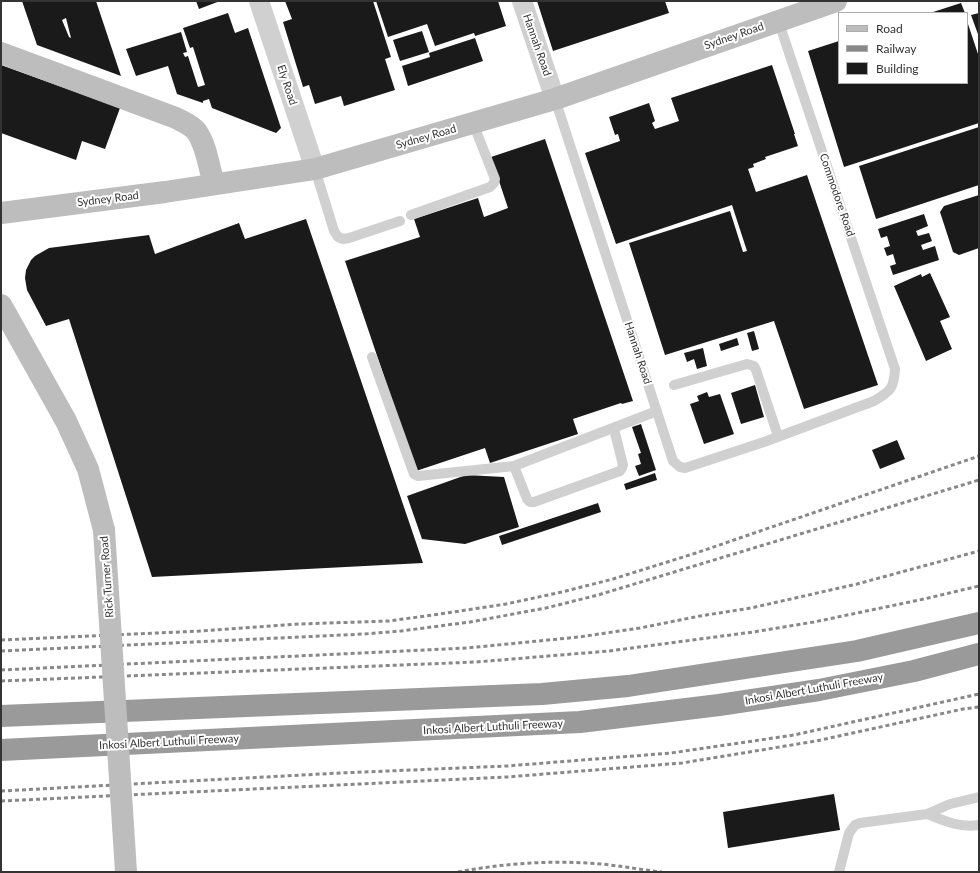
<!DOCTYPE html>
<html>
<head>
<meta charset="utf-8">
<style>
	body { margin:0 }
	#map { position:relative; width:980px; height:873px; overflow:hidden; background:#fff; font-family:Lato,sans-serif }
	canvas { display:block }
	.frame { position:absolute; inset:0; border:2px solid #333; pointer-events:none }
	.legend { position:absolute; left:838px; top:12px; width:130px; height:72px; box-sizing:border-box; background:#fff; border:1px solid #adadad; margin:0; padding:5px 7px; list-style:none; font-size:12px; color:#333 }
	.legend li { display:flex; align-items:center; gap:8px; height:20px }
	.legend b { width:20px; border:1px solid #adadad }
</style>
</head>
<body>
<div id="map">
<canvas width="980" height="873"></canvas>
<div class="frame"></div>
<ul class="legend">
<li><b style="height:5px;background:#bdbdbd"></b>Road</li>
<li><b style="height:5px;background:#888"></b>Railway</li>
<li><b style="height:11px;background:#1a1a1a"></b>Building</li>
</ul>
</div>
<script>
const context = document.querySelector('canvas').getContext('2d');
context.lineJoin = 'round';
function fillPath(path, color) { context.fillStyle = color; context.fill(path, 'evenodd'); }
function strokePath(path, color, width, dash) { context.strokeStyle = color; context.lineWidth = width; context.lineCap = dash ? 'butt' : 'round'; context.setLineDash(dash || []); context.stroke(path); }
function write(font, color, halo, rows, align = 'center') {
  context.font = font + ' Lato,sans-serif'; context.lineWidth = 4; context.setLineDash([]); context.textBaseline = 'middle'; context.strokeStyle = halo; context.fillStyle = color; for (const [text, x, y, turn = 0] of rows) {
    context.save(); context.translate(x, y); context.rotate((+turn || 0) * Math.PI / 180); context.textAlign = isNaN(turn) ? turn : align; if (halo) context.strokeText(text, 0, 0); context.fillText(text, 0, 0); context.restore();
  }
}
const building = new Path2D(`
	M22,1H96L121,76L37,45ZM66,18L71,38L69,37L62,20Z
	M196,1H220L199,9Z
	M285,1H373L391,57L385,59L395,90L344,106L341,96L315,104L309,85L303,87L283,22L292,19Z
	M376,1H498L506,26L475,36L474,33L435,46L427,24L388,37Z
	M537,1H665L669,13L553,51Z
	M961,3L965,13H930Z
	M228,13L235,33L248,28L281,128L276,133L212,108L209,99L203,101V103L177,94L168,66L136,76L126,49L181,32L187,52L183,53L185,57L188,56L198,87L205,85L193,47L190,48L183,28Z
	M979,13V37L971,15Z
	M967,21L979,57V123L844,167L808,51L839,41V83H967Z
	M422,31L429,52L400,61L393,40Z
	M475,38L483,61L408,86L402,66L430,57L429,53Z
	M1,65L120,108L105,149L82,141L76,160L1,133Z
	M772,65L795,134H794L798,146L765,157L766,159L753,164L754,167L748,169L756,192L807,175L878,385L804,409L774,321L665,355L629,243L730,211L743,252L747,251L732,205L616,244L585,153L620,141L618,134L615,135L609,117L649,103L655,121L652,123L655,129L679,121L671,98Z
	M979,127V185L876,219L859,166Z
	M545,139L633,401L622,404L621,403L573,419L578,434L490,463L485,448L416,471L345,261L420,237L414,219L478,198L484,217L508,208L491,157Z
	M979,195V248L959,255L953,252L940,212L944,206Z
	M924,214L928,226L916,231L918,236L929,233L932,241L921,245L923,250L935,246L939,260L893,275L890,266L896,264L893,254L887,256L884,248L890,246L887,236L881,238L878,229Z
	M306,219L423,563L152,577L69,319L46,326L27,290L25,278L26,270L31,260L35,256L49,248L149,235L155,254L239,223L245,239Z
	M930,273L950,317L940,321L952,349L926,361L894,286L921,274L922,277Z
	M754,331L759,349L752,351L747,333Z
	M737,338L739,345L721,351L719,344Z
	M703,348L707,366L697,369L694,359L687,362L684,353Z
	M755,385L764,417L741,424L731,393Z
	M707,392L709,397L720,394L734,434L704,444L690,404L699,401L697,396Z
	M641,424L656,470L639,476L635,466L641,464L638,454L641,453L632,427Z
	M897,440L905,459L880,469L872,450Z
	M655,473L657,480L626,490L624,484Z
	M466,475L504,477L519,527L465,544L422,539L407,496Z
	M598,503L601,512L502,545L499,536Z
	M834,794L840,830L728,848L723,812Z`);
const lane = new Path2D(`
	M555,99L673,461L680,467L685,468L764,442L874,401C891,391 894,388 895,369L778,20
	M315,169L334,231L338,237L343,239L349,238L400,221
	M411,215L490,187L494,183L495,179L473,123
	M372,357L414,474L418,476L514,466
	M674,385L747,364L754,366L756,370L778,436
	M614,429L623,465L622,468L620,471L534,502H530L527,499L514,466L657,411
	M927,814C944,821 960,828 979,825
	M839,872L849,833L855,825L860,823L927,814L950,804L979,797`);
const street = new Path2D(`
	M259,1L315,169
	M522,1L555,99`);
const secondary = new Path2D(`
	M1,53L176,118C183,122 192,125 197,132C207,147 209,168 214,184
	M1,213L165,192L315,169L555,99L836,1
	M1,305L66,421L88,469L104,530`);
const highway = new Path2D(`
	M1,716L542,694L628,686L857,651L979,623
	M1,750L580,722L719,705L819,690L914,671L979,654`);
const rail = new Path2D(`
	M1,640L202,631L299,624L389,621L440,614L506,604L562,592L613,579L696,553L979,456
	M1,651L364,634L401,631L470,622L546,608L598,595L979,480
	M1,670L467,648L579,637L640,628L700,616L751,608L857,584L979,551
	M1,681L476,662L609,651L753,632L814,622L924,599L979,586
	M1,791L340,773L507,766L671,753L794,735L979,694
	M1,801L507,777L682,763L816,741L963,709L979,707
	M458,872C505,863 553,860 601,864C622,866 642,870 662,872`);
const secondaryBridge = new Path2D(`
	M104,530L126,872`);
const streetNames = [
	["Sydney Road",734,36,-19],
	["Hannah Road",537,45,71],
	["Ely Road",287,85,72],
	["Sydney Road",426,137,-16],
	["Commodore Road",837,195,71],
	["Sydney Road",108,199,-7],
	["Hannah Road",638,353,72],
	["Rick Turner Road",107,577,-94],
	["Inkosi Albert Luthuli Freeway",814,689,-10],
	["Inkosi Albert Luthuli Freeway",493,727,-3],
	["Inkosi Albert Luthuli Freeway",169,742,-3]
];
fillPath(building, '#1a1a1a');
strokePath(lane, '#d0d0d0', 10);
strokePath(street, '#d0d0d0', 20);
strokePath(secondary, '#bdbdbd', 22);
strokePath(highway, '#9a9a9a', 22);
strokePath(rail, '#888', 3, [4, 3]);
strokePath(secondaryBridge, '#bdbdbd', 22);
write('11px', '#333', '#fff', streetNames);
</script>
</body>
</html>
